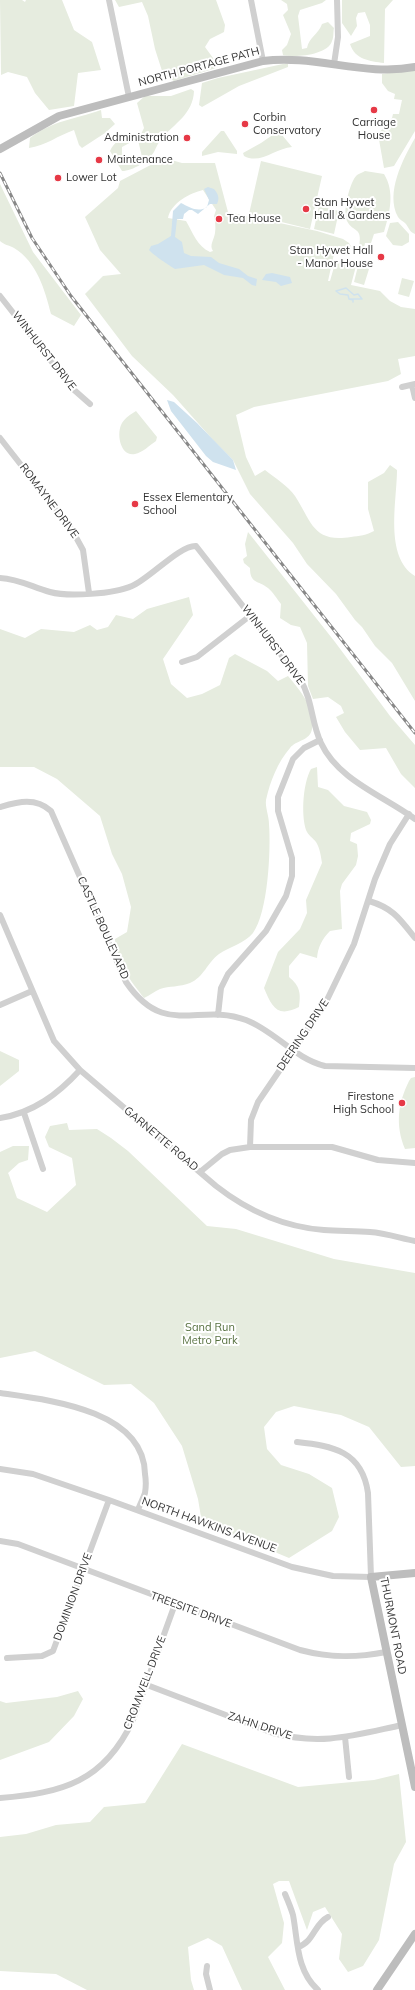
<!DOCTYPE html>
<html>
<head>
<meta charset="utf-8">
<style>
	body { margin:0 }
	canvas { display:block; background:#fff }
</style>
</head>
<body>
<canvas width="415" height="1990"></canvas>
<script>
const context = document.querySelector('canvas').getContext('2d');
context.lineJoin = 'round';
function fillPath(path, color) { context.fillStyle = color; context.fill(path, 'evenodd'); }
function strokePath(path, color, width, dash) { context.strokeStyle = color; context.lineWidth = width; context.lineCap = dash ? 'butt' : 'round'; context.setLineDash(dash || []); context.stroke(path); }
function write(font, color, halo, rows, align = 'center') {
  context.font = font + ' Mulish,sans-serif'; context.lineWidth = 4; context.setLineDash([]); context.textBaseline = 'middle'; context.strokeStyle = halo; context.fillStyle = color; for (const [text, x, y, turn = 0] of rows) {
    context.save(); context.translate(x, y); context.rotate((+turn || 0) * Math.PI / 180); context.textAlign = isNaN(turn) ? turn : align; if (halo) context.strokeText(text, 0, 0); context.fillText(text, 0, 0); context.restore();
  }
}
const green = new Path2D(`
	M0,0H22L25,2L26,0H62L74,30L92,42L101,70L78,73L74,106L49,110L35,93L27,77L8,72L1,75Z
	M115,0H216L225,25L224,32L210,39L205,47L213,58L216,68L174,81L163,74L155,49L148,16L142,2L119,7Z
	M281,0H326L322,3L300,10L298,16L302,49L307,48C309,37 318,35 322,24L328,22L334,28C333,32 334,37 332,41C328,55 295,58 283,55L282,50L287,45L291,34L283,15L288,10L287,4Z
	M342,0H393L385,9L384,63C370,61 355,60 350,44L370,36V25L365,12L358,13L356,18L357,26L351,36L342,23Z
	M283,64H288V67L239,86L202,107L199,105L202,83L218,78Z
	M415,70V131L394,166L384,168L378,134L392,118L393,114H399L402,100L394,99L395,94L388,91L382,83V74Z
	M191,89L194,91C193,114 175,123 161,139C158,143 156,148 154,152C148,161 133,171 122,171L110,151C114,142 121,138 130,136L133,141L122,147V153L124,158L132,160L142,157L138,140L144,128L137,103L145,96H171Z
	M101,110L102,118H110L115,124L105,133L82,148L79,145L74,130C59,135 45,146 29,148L30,138C54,120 73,120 101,110Z
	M221,131H224L237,151V154L218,152L202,156V152Z
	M277,132L282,135L292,147C276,148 260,165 244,156L243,153L261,143Z
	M415,138V234C409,232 409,227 405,223C403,221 400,220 398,217C385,193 403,159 415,138Z
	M164,158L182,163H215L228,212L317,231L343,239L349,243L352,248L351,247L350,250L339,247L335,249L328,281H330L336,260L356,266L351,285L380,291L390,301L401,307L415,309V356L398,359L401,374L388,381L254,407L236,415L246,457L255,476L265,470C275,478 288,486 295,496C312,522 313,543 351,537C359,536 367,535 374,531L368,509V482L384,473L390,465L397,470C397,501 384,557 415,576V701L392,663L375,646L362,627L355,620L336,594L307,564L293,543L250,494L233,460L214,441L173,395L132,356L85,294L103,276L121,274L100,250L85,217L118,188L120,181ZM203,190L216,210L214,216C215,221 216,227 215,233C214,240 209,245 213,251L210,252C197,246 193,233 186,221L168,218C171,203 190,193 203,190Z
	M261,161L322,176L310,229L249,214Z
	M365,171L384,174C395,192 390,212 384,232L374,234L371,243H365L364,248L359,247C363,226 353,233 347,221C342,213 350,181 357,175C359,174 363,172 365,171Z
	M0,184L33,252L81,315L74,326L51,314C45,290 37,262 14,248C9,245 4,245 0,241Z
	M319,206L339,211L334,234L314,229Z
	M398,222L409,234V242L402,246L393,245L386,236L390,223Z
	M358,266L369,269L364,285L354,282Z
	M402,278L414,281L409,297L398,294Z
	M136,411L157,437L156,441C150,445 142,453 135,454C120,457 116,433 122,423C125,418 131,414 136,411Z
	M248,532L335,642L390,716L415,745V788L401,774L386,748L360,750L345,732L336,717L344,713L341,706L328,697L313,699L308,686L307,643L300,627L291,625L280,618L281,604C277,599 273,592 268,588C258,580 250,584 250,568L244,563L243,559L247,556L245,544Z
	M189,597L193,615L163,659L171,684L187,698L202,694L220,685L229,658L235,654L267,671L278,681L288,676C300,690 316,709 312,729C310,741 296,740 290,748C278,762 270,781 266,800C265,807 269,816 269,824C271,851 268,912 253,933C245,943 229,947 219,954C207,963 204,977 190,983C180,987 169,986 160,989C155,991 149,996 144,998C132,982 114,961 115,939L127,932L131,907L122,874L112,854L100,816L57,779L34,767H0V629L25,638L41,629L74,632L90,625L97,630L108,627L116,615L133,619L147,609Z
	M317,767L318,787L328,790L344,806L367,812L371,820L370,824L351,833L350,841L357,844L358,856L356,865L342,884L340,891L342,929L330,931C322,939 318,947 317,958L300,953L289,966V977C300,986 301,993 299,1007C277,1018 272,1007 264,988L278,952L300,929L307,913L306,900L322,863C321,857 320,848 316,842C313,838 308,835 306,830C301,814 303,783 311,769Z
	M0,1051L19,1060V1071L0,1086Z
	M415,1077V1148L405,1149C395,1125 398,1103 409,1081L411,1078Z
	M67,1123L69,1130L97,1129L111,1138L128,1151L207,1226L236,1229L334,1259L415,1273V1466L401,1467L369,1427L341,1415L294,1406L276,1412L264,1427L267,1449L281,1465L309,1474L332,1488L339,1517L332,1531L289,1558L234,1535L215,1532L202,1523L198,1499L182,1446L154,1403L131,1384L104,1385L35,1351L0,1358V1152L13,1146H29L28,1160L19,1163L8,1173L9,1175L17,1198L47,1212L76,1185L72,1158L49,1147L45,1137L50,1126Z
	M78,1691L83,1699L74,1716L49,1742L0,1760V1701L6,1703L57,1697Z
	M182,1744L298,1787L374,1780L399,1774L406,1842L394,1864L379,1940L363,1966L348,1972L339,1959L342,1934L325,1907L313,1912L307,1930L289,1881H279L273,1884L284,1923L282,1943L268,1957L285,1990H242L222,1946L208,1938L188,1947L191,1980L194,1990H87L56,1974L0,1971V1837L26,1834L56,1825L90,1822L104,1807L145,1803Z`);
const water = new Path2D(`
	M208,187L214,189C218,194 220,198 217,204H210L198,214L192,210H189L184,214L183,219H177L175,237L182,242L184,253L191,256L211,257L219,263L239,269L248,276L257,279L256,286L252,285L243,278L224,275L204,265L175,269C170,266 152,254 149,250L151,246L158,244L171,236L173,211L181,203C189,207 198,213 207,207L209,200L204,189Z
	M272,273L290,277L292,283L281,286L276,282L262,280L266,274Z
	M167,400L174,402L197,423L233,460L236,470L213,462L206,456L171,411Z`);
const stream = new Path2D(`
	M350,299H362L358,294L354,295L346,288L336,291L340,294L348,295L349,299L353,300V302`);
const street = new Path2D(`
	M109,0L129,97
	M251,0L263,61
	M334,64L338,37L337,0
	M0,296L73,389L90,404
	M412,385L415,398
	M402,387L415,384
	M0,438L72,530L83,550L89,593
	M0,578C19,579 32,587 50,592C68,597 114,594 132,586C149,579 180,545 196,546L300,679C313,701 311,722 321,743C338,780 384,796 415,819
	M182,662L197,657L251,615
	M0,807C18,802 35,797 51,811L126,982C165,1039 198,1002 246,1020C275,1031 295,1059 325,1066L415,1068
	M369,901C393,908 400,919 415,938
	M0,915L54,1041L80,1070L216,1186C248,1211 283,1227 324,1230C339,1231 355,1231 370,1232C385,1233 400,1238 415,1241
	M0,1005L32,991
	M218,1015L221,988L228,974L266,931L286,896L292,876V858L278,811V797L293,759L304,748L320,740
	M24,1113L43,1169
	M0,1118C33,1113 58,1094 80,1070
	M250,1147L251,1120L258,1102L325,1004L354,944L375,879L390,844L409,814
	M200,1172L222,1154L230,1150L250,1147H332L378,1160L415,1163
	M0,1393C49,1400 144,1410 145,1474C146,1480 146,1487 145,1493C143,1499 140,1504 138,1510
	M0,1469L33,1474L109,1500L292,1567L333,1576L371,1577L368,1493C362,1451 333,1446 297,1442
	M0,1541L18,1544L300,1650C330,1658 356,1658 386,1652
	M7,1658L42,1656L53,1651L109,1500
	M147,1685L273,1733C322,1746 355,1735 402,1725
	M345,1737L349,1777
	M0,1798C62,1793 104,1782 133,1720L175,1604
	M285,1894C288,1901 291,1908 293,1915C298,1941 296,1970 318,1990
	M298,1947C314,1942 314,1924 328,1917
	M207,1966L206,1974L210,1990`);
const secondary = new Path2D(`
	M0,149L59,116L263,61C314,54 365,77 415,67
	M415,1573L371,1577L415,1787
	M377,1990L415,1934`);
const rail = new Path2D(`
	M0,173L32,238L71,296L415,733`);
const markers = [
	[374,110,4,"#e63946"],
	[245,124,4,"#e63946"],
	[187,138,4,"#e63946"],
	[99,160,4,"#e63946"],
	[58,178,4,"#e63946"],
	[306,209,4,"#e63946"],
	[219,219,4,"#e63946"],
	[381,257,4,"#e63946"],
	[135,504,4,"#e63946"],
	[402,1103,4,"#e63946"]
];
const streetNames = [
	["NORTH PORTAGE PATH",199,67,-15],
	["WINHURST DRIVE",44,351,52],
	["ROMAYNE DRIVE",49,501,53],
	["WINHURST DRIVE",273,645,53],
	["CASTLE BOULEVARD",103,928,66],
	["DEERING DRIVE",303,1035,-56],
	["GARNETTE ROAD",161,1139,40],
	["NORTH HAWKINS AVENUE",209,1525,20],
	["DOMINION DRIVE",73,1597,-70],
	["TREESITE DRIVE",191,1610,20],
	["THURMONT ROAD",393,1626,79],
	["CROMWELL DRIVE",145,1683,-69],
	["ZAHN DRIVE",260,1726,18]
];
const poiNames = [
	["Corbin",253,118],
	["Conservatory",253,131],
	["Carriage",374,123,"center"],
	["House",374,136,"center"],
	["Administration",179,138,"right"],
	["Maintenance",107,160],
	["Lower Lot",66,178],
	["Stan Hywet",314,203],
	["Hall & Gardens",314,216],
	["Tea House",227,219],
	["Stan Hywet Hall",373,251,"right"],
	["- Manor House",373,264,"right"],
	["Essex Elementary",143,498],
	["School",143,511],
	["Firestone",394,1097,"right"],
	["High School",394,1110,"right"]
];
const parkNames = [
	["Sand Run",210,1328],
	["Metro Park",210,1341]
];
fillPath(green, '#e6ecdf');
fillPath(water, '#cfe2ee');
strokePath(stream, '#cfe2ee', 1.5);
strokePath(street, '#d0d0d0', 6);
strokePath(secondary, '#bdbdbd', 8);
strokePath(rail, '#888', 3);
strokePath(rail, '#fff', 1.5, [4.5]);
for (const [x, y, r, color] of markers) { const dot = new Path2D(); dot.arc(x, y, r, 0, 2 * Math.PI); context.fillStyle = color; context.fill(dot); strokePath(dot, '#fff', 1.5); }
write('11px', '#333', '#fff', streetNames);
write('11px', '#333', '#fff', poiNames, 'left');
write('11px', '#56703f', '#fff', parkNames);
</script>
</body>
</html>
